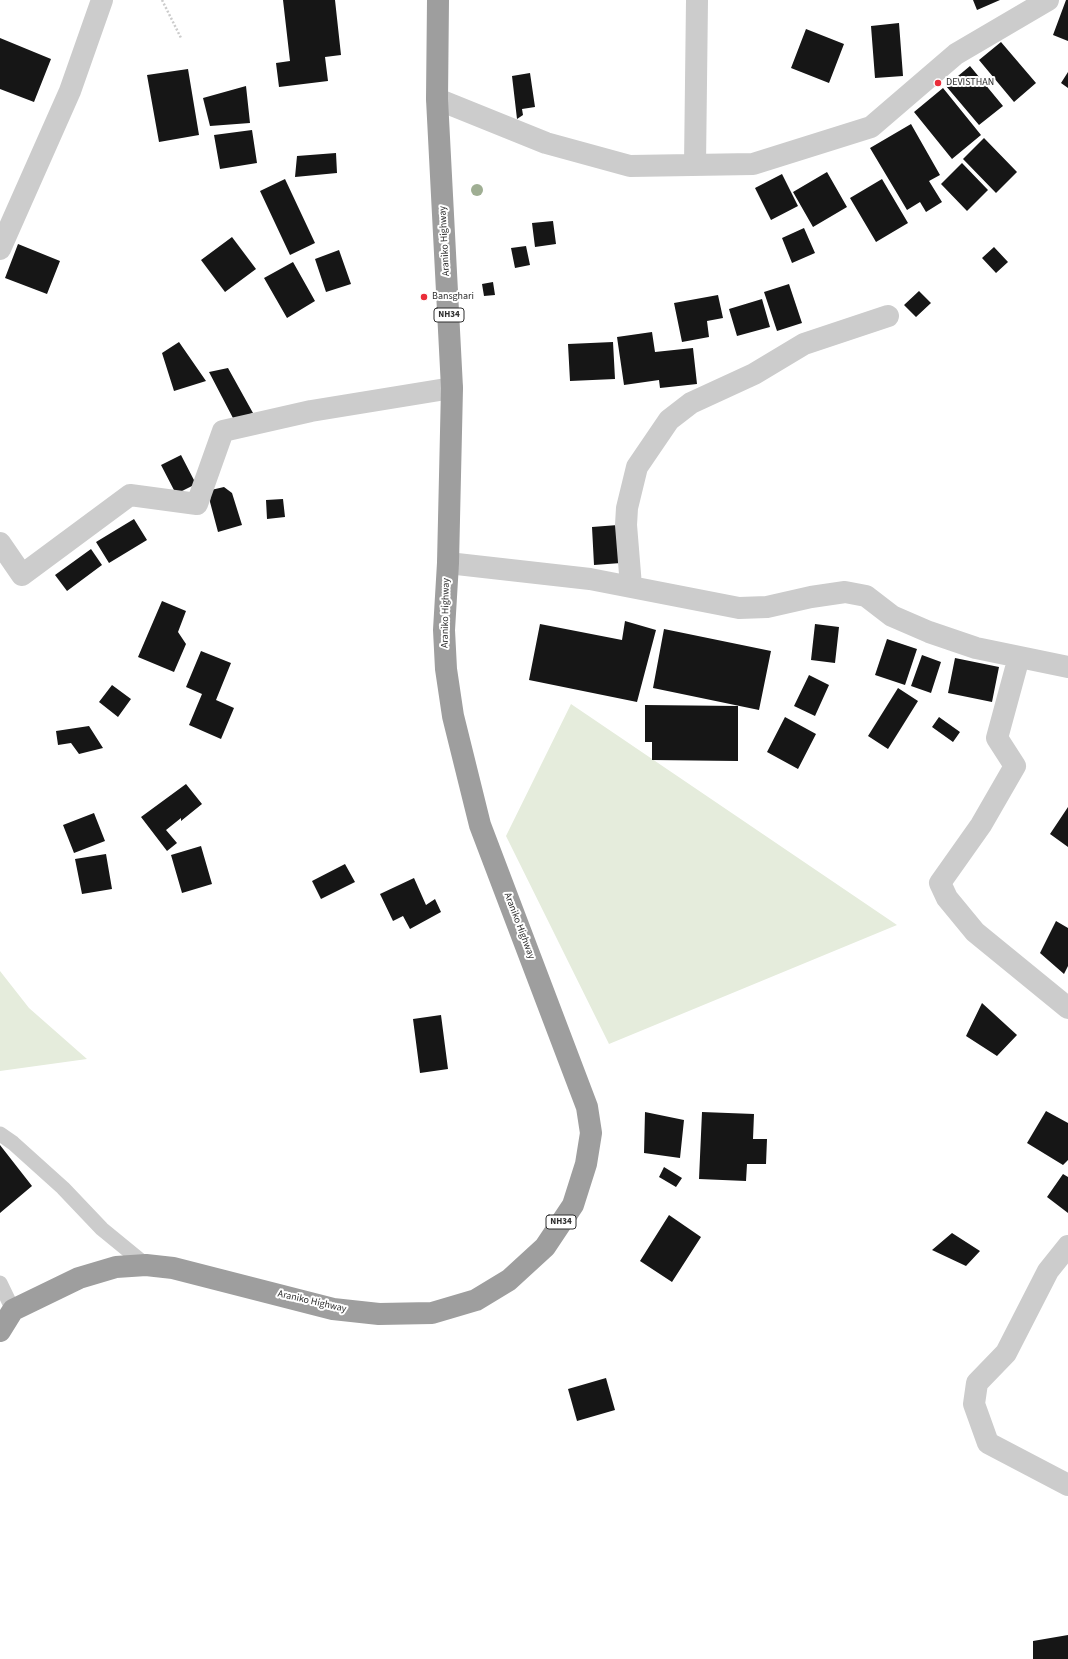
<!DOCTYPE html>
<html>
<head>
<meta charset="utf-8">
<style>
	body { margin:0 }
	canvas { display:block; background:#fff }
</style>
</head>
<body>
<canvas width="1068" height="1659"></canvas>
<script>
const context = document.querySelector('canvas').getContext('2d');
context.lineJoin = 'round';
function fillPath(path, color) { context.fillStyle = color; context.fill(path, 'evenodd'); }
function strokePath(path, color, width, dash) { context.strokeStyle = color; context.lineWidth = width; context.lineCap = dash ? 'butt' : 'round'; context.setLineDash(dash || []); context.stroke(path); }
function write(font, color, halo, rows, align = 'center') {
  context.font = font + ' "Source Sans 3",sans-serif'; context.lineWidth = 4; context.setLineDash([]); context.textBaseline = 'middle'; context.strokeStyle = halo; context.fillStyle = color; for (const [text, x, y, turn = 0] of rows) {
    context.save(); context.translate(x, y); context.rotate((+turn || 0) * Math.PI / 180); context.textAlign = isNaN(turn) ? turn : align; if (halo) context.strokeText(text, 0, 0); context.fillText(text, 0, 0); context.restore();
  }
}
const green = new Path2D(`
	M571,704L897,925L609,1044L506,836Z
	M0,971L29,1008L87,1059L0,1071Z`);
const building = new Path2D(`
	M283,0H335L341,55L325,57L328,81L279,87L276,63L290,61Z
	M973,0H1000L977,10Z
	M1066,0H1068V41L1053,35Z
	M899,23L903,76L875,78L871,26Z
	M806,29L844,44L829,83L791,68Z
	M0,38L51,59L34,102L0,89Z
	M1001,42L1036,83L1014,102L979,60Z
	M970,66L1003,106L979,125L946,86Z
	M188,69L199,135L159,142L147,75Z
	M1068,72V88L1061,83Z
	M530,73L535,107L522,109L523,115L517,119L512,76Z
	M246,86L250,123L210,126L203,98Z
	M943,88L981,135L952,159L914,112Z
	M911,124L940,175L929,181L942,202L926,212L920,202L907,210L870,148Z
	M252,130L257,163L220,169L214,135Z
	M984,138L1017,172L996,193L963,159Z
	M336,153L337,173L295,177L297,156Z
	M962,163L988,190L967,211L941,184Z
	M827,172L847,207L813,227L793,192Z
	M782,174L798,206L771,220L755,188Z
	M285,179L315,243L290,255L260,191Z
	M882,179L908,223L876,242L850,198Z
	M553,221L556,244L535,247L532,223Z
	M804,228L815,253L792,263L782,238Z
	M232,237L256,269L225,292L201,260Z
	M18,244L60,261L47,294L5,278Z
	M526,246L530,265L515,268L511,248Z
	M994,247L1008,262L996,273L982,258Z
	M339,250L351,284L326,292L315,259Z
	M293,262L315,301L287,318L264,278Z
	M493,282L495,295L484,296L482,284Z
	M789,284L802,323L777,331L764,292Z
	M919,291L931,303L916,317L904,305Z
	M718,295L723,318L707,321L709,337L682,342L674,303Z
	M762,299L770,327L737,336L729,309Z
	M652,332L655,352L693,348L697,384L660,388L659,380L624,385L617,337Z
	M179,342L206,381L174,391L162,353Z
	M613,342L615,379L570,381L568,344Z
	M228,368L253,413L234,420L209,372Z
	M181,455L196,484L176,494L161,465Z
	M224,487L232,493L242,525L218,532L210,502L211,490Z
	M283,499L285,517L267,519L266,500Z
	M134,519L147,540L109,563L96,542Z
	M618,525L621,563L594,565L592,527Z
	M91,549L102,565L67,591L55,575Z
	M162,601L186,611L178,632L186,644L174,672L138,657Z
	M625,621L656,630L637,702L529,680L540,624L622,640Z
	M815,624L839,627L835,663L811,660Z
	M664,629L771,651L759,710L653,688Z
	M887,639L917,649L905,685L875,675Z
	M201,651L231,663L216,700L234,708L221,739L189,725L202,694L186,687Z
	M922,655L941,662L931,693L911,686Z
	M955,658L999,667L992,702L948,693Z
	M809,675L829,685L815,716L794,706Z
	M112,685L131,699L118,717L99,702Z
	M898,688L918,701L888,749L868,736Z
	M645,705L738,706V761L652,760V742H645Z
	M785,717L816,734L798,769L767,752Z
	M939,717L960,732L953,742L932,727Z
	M89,726L103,748L79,754L71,743L58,745L56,731Z
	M186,784L202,804L181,821V818L166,830L177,843L167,851L141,817Z
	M1068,807V847L1050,834Z
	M94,813L105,841L74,853L63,825Z
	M201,846L212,884L182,893L171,855Z
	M106,854L112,889L82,894L75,859Z
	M345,864L355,882L321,899L312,881Z
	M414,878L426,905L435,899L441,912L410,929L403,916L393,921L380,894Z
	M1056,921L1068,928V966L1064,974L1040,953Z
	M982,1003L1017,1035L997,1056L966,1036Z
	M441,1015L448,1069L420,1073L413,1019Z
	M1046,1111L1068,1123V1160L1063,1165L1027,1143Z
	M645,1112L684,1120L680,1158L644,1153Z
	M702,1112L754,1114L753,1139H767L766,1164H747L746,1181L699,1179Z
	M0,1145L32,1186L0,1213Z
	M664,1167L682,1178L676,1187L659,1177Z
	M1063,1174L1068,1177V1213L1047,1197Z
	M669,1215L701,1237L672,1282L640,1261Z
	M952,1233L980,1251L966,1266L932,1250Z
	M606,1378L615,1410L577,1421L568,1389Z
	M1068,1635V1659H1033V1641Z`);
const path = new Path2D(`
	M162,0L181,38`);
const service = new Path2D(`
	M0,1134L13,1143L63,1188L102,1229L146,1265
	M0,1283L13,1310`);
const minor = new Path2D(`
	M437,99L546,143L630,166L753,164L871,127L956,54L1048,0
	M695,165L697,0
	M0,249L70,91L102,0
	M0,543L22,575L130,495L197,504L223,431L311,411L452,388
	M448,563L590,579L739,608L767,607L811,597L845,592L866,596L892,616L929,632L976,648L1068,667
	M631,586L626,525L627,508L637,467L669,420L691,403L754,374L804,344L888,316
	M1019,657L997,738L1015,766L981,825L940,883L947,898L975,932L1068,1008
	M1068,1246L1048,1271L1006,1353L977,1383L974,1404L988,1443L1068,1485`);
const trunk = new Path2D(`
	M0,1331L13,1310L79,1278L116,1267L146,1265L173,1268L333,1309L379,1314L432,1313L476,1300L509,1280L545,1247L573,1205L586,1164L591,1133L587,1107L480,825L453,716L446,669L444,630L448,563L452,388L437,99L438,0`);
const trees = [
	[477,190]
];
const markers = [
	[938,83,4,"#ea2d39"],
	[424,297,4,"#ea2d39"]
];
const shields = [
	[449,315,30],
	[561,1222,30]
];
const shieldNames = [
	["NH34",449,315],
	["NH34",561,1222]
];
const poiNames = [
	["DEVISTHAN",946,83],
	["Bansghari",432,297]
];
const streetNames = [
	["Araniko Highway",445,241,-93],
	["Araniko Highway",446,613,-89],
	["Araniko Highway",519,926,69],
	["Araniko Highway",312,1302,13]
];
fillPath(green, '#e5ecdc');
fillPath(building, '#161616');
strokePath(path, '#ccc', 2.5, [2, 2]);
strokePath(service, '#ccc', 15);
strokePath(minor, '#ccc', 22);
strokePath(trunk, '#9e9e9e', 22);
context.fillStyle = '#9fae93';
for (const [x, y] of trees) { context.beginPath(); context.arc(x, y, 6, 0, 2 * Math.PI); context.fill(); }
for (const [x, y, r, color] of markers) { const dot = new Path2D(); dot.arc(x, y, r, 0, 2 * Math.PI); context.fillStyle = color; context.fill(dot); strokePath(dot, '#fff', 1.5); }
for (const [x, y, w] of shields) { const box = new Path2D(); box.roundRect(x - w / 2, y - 7, w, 14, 3); context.fillStyle = '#fff'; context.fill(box); strokePath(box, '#2f2f2f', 1); }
write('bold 9px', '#2f2f2f', null, shieldNames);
write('10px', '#2f2f2f', '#fff', poiNames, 'left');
write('10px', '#2f2f2f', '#fff', streetNames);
</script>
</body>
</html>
